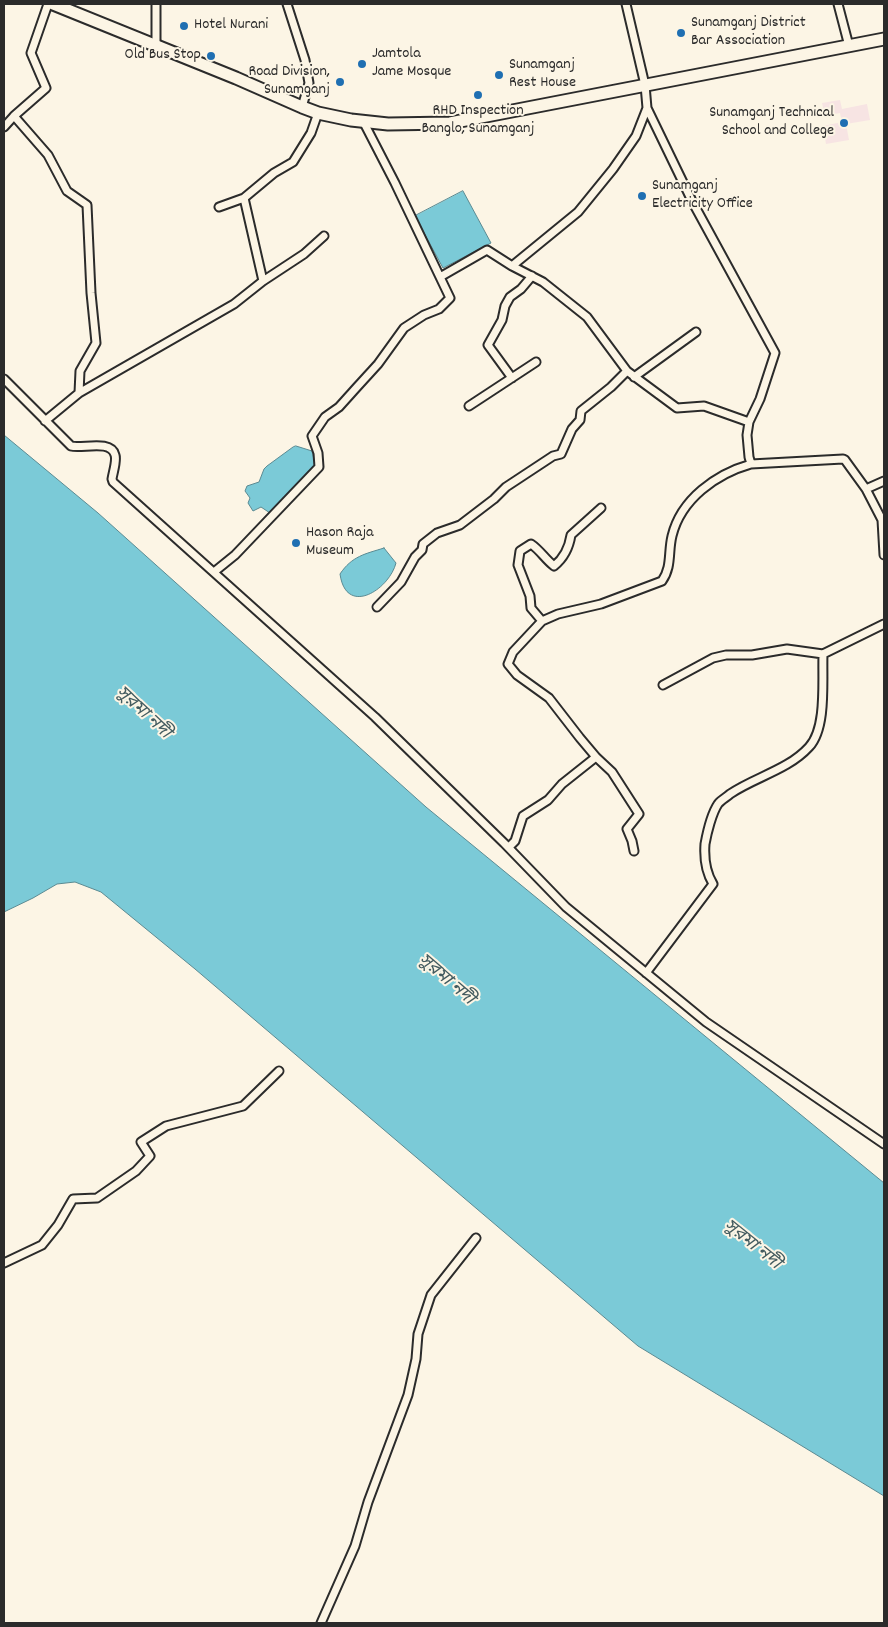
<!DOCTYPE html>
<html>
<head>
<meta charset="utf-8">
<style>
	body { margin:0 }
	#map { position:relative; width:888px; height:1627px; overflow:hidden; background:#fcf5e5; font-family:Dekko,sans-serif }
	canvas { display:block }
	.frame { position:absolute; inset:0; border:5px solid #2b2b2b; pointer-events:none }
</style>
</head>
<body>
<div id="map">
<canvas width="888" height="1627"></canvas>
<div class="frame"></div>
</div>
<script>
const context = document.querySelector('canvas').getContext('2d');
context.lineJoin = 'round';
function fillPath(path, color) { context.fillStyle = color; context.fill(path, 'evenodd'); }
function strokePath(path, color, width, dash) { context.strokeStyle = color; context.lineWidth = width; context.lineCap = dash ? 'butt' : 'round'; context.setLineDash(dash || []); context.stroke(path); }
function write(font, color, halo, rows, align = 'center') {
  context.font = font + ' Dekko,"Noto Sans Bengali",sans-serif'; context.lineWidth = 4; context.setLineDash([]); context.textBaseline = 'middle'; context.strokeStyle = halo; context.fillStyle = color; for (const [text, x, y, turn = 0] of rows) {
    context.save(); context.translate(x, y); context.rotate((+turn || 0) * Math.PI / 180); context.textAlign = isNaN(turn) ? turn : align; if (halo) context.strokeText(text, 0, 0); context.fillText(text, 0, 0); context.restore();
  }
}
const built = new Path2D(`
	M840,100L842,109L867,104L870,120L846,124L849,140L826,144L823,126L842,122L840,113L825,116L822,103Z`);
const water = new Path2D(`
	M463,191L491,243L443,268L415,216Z
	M4,435L98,513L426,807L884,1183V1496L638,1346L195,969L101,892L75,882L57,884L33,898L4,912Z
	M296,446L312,451L316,468L270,513L261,507L253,511L248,503L250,498L245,491L247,486L259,482L264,469L267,466L293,447Z
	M384,548L396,563C389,590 346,617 340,574C352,556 365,554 384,548Z`);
const minor = new Path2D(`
	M156,4V45
	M287,4L305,60L309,83L302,107
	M838,4L849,46
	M647,108L692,201L775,353L760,399L749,422L747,435L749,457L751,464
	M4,127L14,116
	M244,198L263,281
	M219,207L244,198L274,173L293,162L311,133L318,113
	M512,266L578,212L613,169L636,136L647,108L645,85L626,4
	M440,277L487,250L512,266L543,282L587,317L627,371L677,408L704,406L749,422
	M634,377L696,332
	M512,378L488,345L502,320L505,306L510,297L521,289L532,276
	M4,379L71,446C82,449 111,439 115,455C117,461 113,472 112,479L113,482L375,717L504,843L566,907L706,1022L884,1144
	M79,393L234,304L263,281L304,254L324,236
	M469,406L536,362
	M45,421L79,393L80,371L96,343L91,293L87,205L67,191L48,155L14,116L46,88L31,53L48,4
	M866,489L884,481
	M214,572L235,555L319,467L318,453L312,436L325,417L339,407L357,387L378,364L404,328L424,315L439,309L450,298L395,183L363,121
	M377,607L401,582L415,557L422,550L423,544L437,533L460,525L494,499L506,487L553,456L561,454L572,429L580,420L581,411L611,387L627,371
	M542,621L531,608L530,596L518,565L520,551L531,544C540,550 545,559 554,566C564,558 569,548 571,535L601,508
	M663,685L713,658L726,655H752L787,649L823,654L884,624
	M596,757L580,738L549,698L517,675L508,664L513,652L542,621L558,614L601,604L662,581C672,567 668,552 672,536C681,499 716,474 751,464L843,459L845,460L866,489L882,520L884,555
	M509,847L515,841L523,816L548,800L562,784L596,757L612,772L639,814L627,829L632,841L634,851
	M646,973L713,884C705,871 704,858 705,844C707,833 712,813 718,804C721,800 727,797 730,794C755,777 788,770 809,747C827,728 822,680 823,654
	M4,1263L42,1245L58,1225L73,1199L97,1198L136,1171L150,1156L141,1142L166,1126L243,1106L279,1071
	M321,1623L355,1546L368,1502L408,1395L416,1359L418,1334L431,1295L476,1238`);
const primary = new Path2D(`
	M53,4L236,78L302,107L318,113L351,120L388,124L450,123L884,39`);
const markers = [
	[184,26,5,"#1f6fb2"],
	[681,33,5,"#1f6fb2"],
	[211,56,5,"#1f6fb2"],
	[362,64,5,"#1f6fb2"],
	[499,75,5,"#1f6fb2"],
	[340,82,5,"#1f6fb2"],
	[478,95,5,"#1f6fb2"],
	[844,123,5,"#1f6fb2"],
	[642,196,5,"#1f6fb2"],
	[296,543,5,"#1f6fb2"]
];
const poiNames = [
	["Sunamganj District",691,24],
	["Bar Association",691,42],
	["Hotel Nurani",194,26],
	["Jamtola",372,55],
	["Jame Mosque",372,73],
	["Old Bus Stop",201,56,"right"],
	["Sunamganj",509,66],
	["Rest House",509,84],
	["Road Division,",330,73,"right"],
	["Sunamganj",330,91,"right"],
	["RHD Inspection",478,112,"center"],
	["Banglo, Sunamganj",478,130,"center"],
	["Sunamganj Technical",834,114,"right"],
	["School and College",834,132,"right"],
	["Sunamganj",652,187],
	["Electricity Office",652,205],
	["Hason Raja",306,534],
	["Museum",306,552]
];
const waterNames = [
	["সুরমা নদী",142,714,43],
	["সুরমা নদী",445,981,41],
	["সুরমা নদী",751,1246,39]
];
fillPath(built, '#f7e4e3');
fillPath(water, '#7bcad7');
strokePath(water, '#5b8a92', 1);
strokePath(minor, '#2b2b2b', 11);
strokePath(primary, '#2b2b2b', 15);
strokePath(minor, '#fcf5e5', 7);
strokePath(primary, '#fcf5e5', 11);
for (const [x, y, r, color] of markers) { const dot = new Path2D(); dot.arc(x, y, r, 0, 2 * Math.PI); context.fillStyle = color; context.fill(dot); strokePath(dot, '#fcf5e5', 2); }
write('16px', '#2b2b2b', '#fcf5e5', poiNames, 'left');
write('italic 18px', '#435b5f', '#fcf5e5', waterNames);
</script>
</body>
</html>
